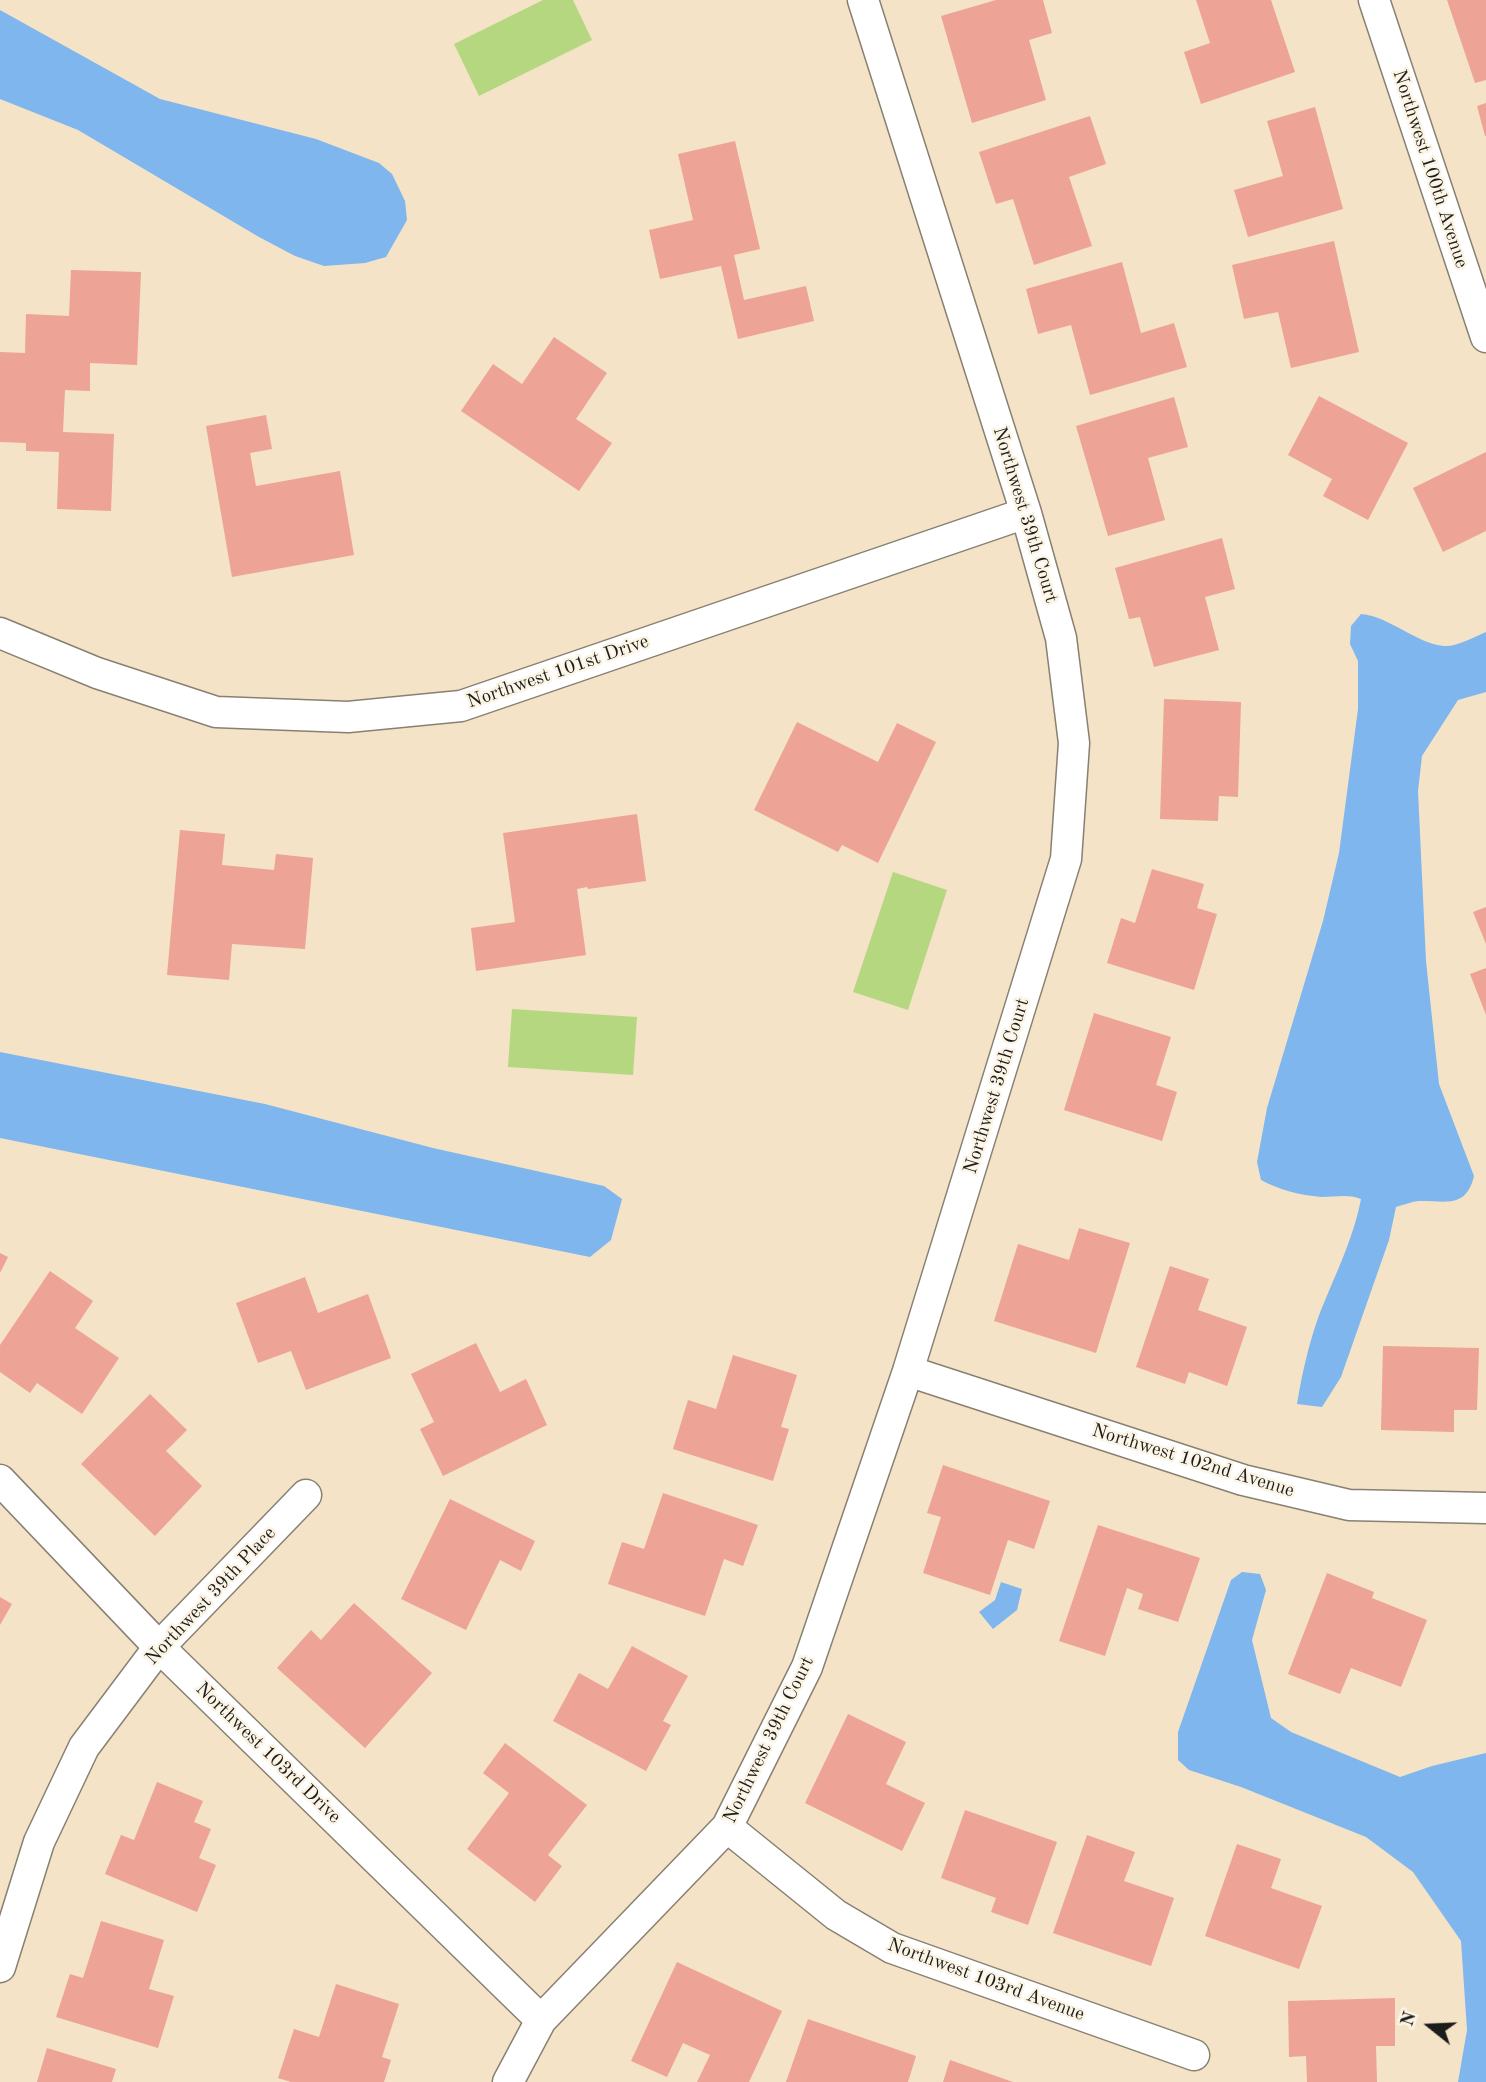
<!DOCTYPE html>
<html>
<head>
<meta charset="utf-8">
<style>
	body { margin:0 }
	#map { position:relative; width:1486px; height:2082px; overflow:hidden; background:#f4e3c7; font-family:"Old Standard TT",serif }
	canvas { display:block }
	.north { position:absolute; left:1395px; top:1991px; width:70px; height:70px; -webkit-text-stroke:5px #fcf5e5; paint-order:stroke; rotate:288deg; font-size:19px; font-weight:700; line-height:28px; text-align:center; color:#1c1c1c }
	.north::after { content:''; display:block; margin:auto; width:24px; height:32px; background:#1c1c1c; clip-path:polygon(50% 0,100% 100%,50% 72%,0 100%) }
</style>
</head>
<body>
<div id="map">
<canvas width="1486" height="2082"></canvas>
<div class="north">N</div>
</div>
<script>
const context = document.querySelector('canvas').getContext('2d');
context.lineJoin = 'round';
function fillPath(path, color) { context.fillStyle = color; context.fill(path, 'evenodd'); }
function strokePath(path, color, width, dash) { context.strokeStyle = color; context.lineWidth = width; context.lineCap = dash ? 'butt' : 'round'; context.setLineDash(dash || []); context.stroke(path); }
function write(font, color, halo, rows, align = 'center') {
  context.font = font + ' "Old Standard TT",serif'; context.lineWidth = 5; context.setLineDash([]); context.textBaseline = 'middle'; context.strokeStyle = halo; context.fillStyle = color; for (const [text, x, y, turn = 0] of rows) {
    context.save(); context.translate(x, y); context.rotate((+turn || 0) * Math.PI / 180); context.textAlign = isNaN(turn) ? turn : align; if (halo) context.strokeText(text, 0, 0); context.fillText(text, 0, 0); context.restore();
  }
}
const green = new Path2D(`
	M543,0H573L592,40L479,96L454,44Z
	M893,872L947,890L908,1010L853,992Z
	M512,1009L637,1017L633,1075L508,1067Z`);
const water = new Path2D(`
	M0,10L160,99L316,139L379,163L392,174L405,201L407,220L386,257L365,263L324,266L295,256L259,237L78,130L0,99Z
	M1361,614C1391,617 1415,643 1444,646C1457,647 1474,637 1486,632V692L1458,700L1422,756L1418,791L1426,961L1439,1084L1474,1176C1466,1210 1444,1200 1418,1201C1411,1202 1403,1205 1396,1207L1389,1240L1341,1377L1322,1407L1297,1404C1302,1374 1308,1347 1318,1318C1333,1279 1353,1241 1361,1199C1348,1194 1335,1197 1321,1197C1300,1195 1279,1190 1261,1180L1257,1162L1267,1108L1323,921L1339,853L1358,709V661L1350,644L1351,626Z
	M0,1052L265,1104L433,1148L604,1186L622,1199L611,1240L590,1257L0,1138Z
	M1242,1572L1260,1574L1266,1590L1252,1640L1271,1718L1291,1732L1400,1777L1432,1766L1486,1753V2082H1458L1467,2030L1461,1941L1413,1872L1366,1837L1241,1787L1189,1770L1178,1760V1732L1231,1580Z
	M1001,1582L1022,1589L1017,1610L993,1629L979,1612L995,1600Z`);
const building = new Path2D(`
	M996,0H1043L1052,33L1029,40L1046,100L972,123L941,16Z
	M1196,0H1271L1295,72L1201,104L1184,52L1210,43Z
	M1447,0H1486V80L1475,83Z
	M1486,103V136H1485L1477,106Z
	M1315,107L1343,209L1248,237L1234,190L1283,176L1267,121Z
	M1090,116L1106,164L1069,177L1092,246L1034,265L1013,199L996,204L979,152Z
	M735,141L760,249L734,255L744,300L806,286L814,321L738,339L721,266L660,279L649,230L693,220L678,154Z
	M1334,241L1359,352L1291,368L1278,312L1244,319L1232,265Z
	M1122,262L1141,333L1174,323L1187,367L1090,395L1071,325L1038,334L1026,289Z
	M71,270L141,272L137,365L90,363V391L65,390L63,432L114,434L111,511L57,509L59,452L26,451V443L0,442V352L25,353L26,314L69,316Z
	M554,337L607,373L576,419L612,443L579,491L461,411L493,364L522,384Z
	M1319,396L1408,443L1368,520L1323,496L1332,479L1288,455Z
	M1174,397L1188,447L1148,458L1165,520L1108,536L1076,426Z
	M266,415L272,449L250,453L256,486L340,471L354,555L232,577L206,426Z
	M1486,452V531L1443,552L1413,488Z
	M1222,538L1235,589L1205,597L1219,650L1154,667L1140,617L1129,619L1115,568Z
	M1164,699L1241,702L1238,797L1219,796L1218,821L1160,819Z
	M797,722L878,762L897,723L936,742L878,863L842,845L838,852L754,810Z
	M637,814L646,881L588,889L587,887L577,889L586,955L476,971L471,928L515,922L503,833Z
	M180,830L225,834L222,865L274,870L276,854L313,858L305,949L232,944L229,980L167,975Z
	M1152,869L1204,884L1197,908L1217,914L1194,990L1107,963L1121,918L1135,923Z
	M1486,907V944L1473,912Z
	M1486,968V1015L1470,974Z
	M1094,1013L1171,1037L1156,1085L1177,1092L1162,1141L1064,1110Z
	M1079,1228L1130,1243L1096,1353L994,1321L1018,1244L1069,1260Z
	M0,1253L8,1257L0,1273Z
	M1170,1266L1209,1279L1198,1310L1247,1327L1227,1386L1189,1372L1185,1384L1136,1367Z
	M50,1271L93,1301L75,1328L119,1358L82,1414L37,1383L30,1393L0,1372V1345Z
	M305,1277L318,1313L368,1294L391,1358L306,1390L291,1351L258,1363L236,1303Z
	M476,1343L500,1392L526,1379L547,1425L443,1476L420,1429L434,1422L411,1374Z
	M1383,1346L1479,1348L1477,1410H1454V1432L1381,1430Z
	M733,1355L797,1375L781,1427L789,1429L773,1481L673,1449L688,1400L716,1409Z
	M150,1394L187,1430L166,1451L202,1486L155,1536L81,1464Z
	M943,1465L1050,1501L1034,1549L1008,1540L990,1595L923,1573L941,1517L927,1513Z
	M663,1493L758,1525L743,1566L724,1559L705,1616L608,1584L622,1542L644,1549Z
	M450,1499L535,1541L521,1571L500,1560L466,1630L401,1599Z
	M1098,1525L1200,1558L1178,1622L1138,1609L1143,1594L1127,1588L1105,1656L1059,1641Z
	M1327,1573L1374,1592L1372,1598L1427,1620L1401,1687L1351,1668L1340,1694L1288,1674Z
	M0,1597L12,1604L0,1625Z
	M354,1603L432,1673L365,1748L277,1668L311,1630L321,1640Z
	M632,1646L688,1676L663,1721L671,1725L646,1771L553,1721L579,1673L608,1689Z
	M848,1714L906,1742L886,1784L925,1803L902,1851L805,1803Z
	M505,1743L587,1805L548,1855L562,1866L535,1902L467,1849L509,1793L483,1773Z
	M157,1782L203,1801L194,1822L211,1829L199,1858L216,1865L197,1912L105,1874L121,1835L134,1840Z
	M965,1810L1057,1842L1028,1925L991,1912L996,1898L941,1878Z
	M1087,1835L1135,1852L1124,1881L1174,1898L1151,1966L1053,1933Z
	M1237,1844L1281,1859L1271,1888L1322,1906L1299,1969L1205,1936Z
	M101,1921L164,1940L149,1989L174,1996L158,2048L56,2017L70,1974L83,1978Z
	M677,1962L782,2011L749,2082H697L710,2055L683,2043L667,2077L631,2061Z
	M336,1984L399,2004L382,2057L391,2060L384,2082H291L278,2078L294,2029L319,2037Z
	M1395,1998V2046H1376L1377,2082H1307L1306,2056L1289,2057L1288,2001Z
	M808,2019L916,2056L908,2082H786Z
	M47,2048L116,2069L112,2082H37Z
	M950,2060L1013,2082H943Z`);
const street = new Path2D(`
	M1374,0L1486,337
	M0,633L97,673L216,712L348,717L461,706L1026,513
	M908,1371L1243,1480L1349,1505L1486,1508
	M0,1480L159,1647L541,2020
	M727,1827L836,1915L892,1948L1194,2055
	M0,1967L39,1842L84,1747L159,1647L306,1495
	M508,2082L541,2020L727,1827L807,1667L908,1371L1066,859L1074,743L1061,638L1026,513L863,0`);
const streetNames = [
	["Northwest 100th Avenue",1430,169,72],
	["Northwest 39th Court",1025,515,73],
	["Northwest 101st Drive",558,672,-19],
	["Northwest 39th Court",997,1086,-73],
	["Northwest 102nd Avenue",1193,1461,17],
	["Northwest 39th Place",211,1596,-47],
	["Northwest 39th Court",769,1740,-64],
	["Northwest 103rd Drive",268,1753,44],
	["Northwest 103rd Avenue",986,1980,20]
];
fillPath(green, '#b4d780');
fillPath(water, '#7fb6ee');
fillPath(building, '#eda395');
strokePath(street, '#888072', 33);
strokePath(street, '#fff', 30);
write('19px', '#1c1c1c', '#fcf5e5', streetNames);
</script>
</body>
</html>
